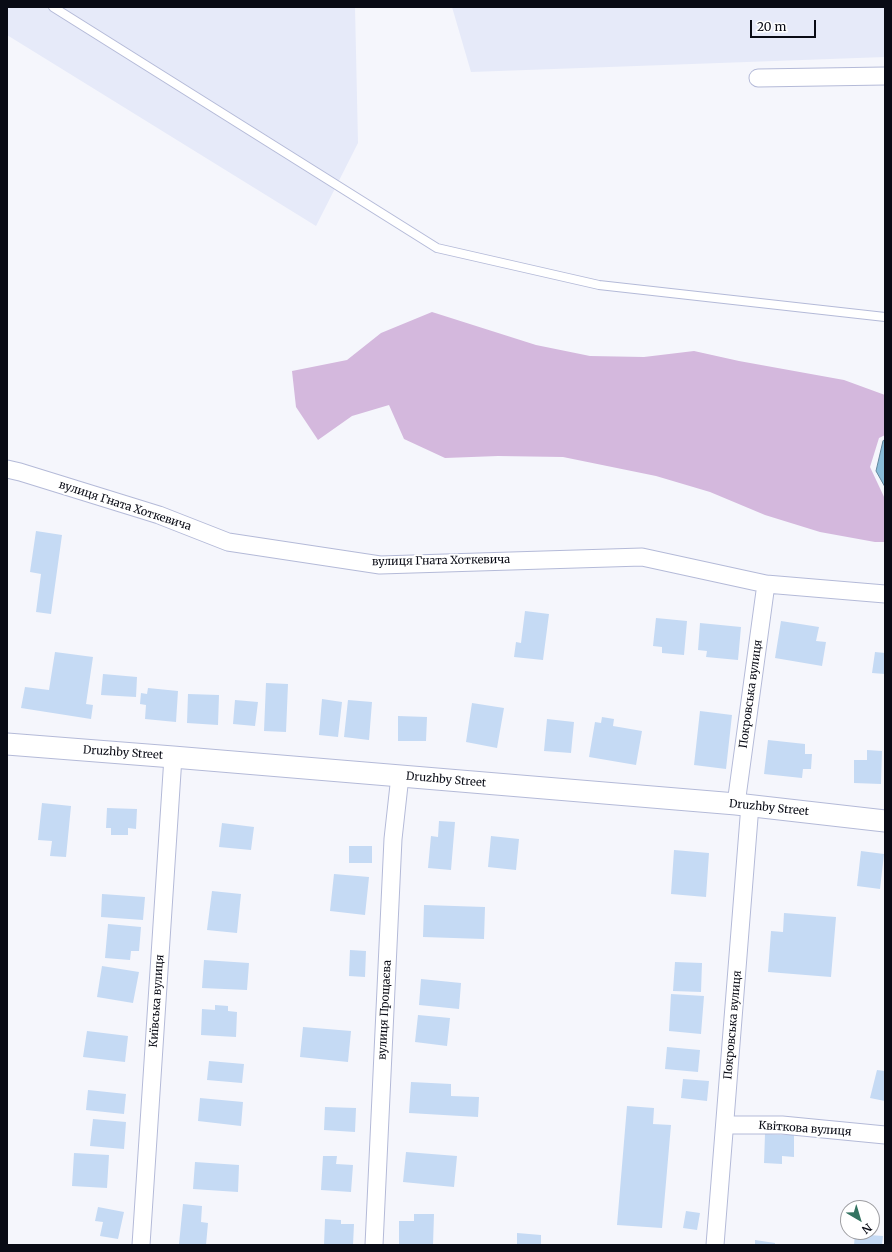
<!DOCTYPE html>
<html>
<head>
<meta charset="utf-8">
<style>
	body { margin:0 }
	#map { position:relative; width:892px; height:1252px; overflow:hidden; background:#f5f6fc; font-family:Merriweather,serif }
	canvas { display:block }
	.frame { position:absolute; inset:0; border:8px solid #090b15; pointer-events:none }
	.north { position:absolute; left:840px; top:1200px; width:40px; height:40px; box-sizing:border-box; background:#fff; border:1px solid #9d9da1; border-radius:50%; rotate:142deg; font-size:11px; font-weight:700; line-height:16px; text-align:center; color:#090b15 }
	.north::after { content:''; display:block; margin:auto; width:14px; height:18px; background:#347361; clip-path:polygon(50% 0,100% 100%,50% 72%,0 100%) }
	.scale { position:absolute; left:750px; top:20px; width:66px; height:18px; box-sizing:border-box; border:2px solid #090b15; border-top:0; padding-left:5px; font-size:12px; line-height:14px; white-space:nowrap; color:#090b15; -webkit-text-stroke:3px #fff; paint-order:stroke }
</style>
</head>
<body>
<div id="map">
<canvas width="892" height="1252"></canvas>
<div class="frame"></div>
<div class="north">N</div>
<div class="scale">20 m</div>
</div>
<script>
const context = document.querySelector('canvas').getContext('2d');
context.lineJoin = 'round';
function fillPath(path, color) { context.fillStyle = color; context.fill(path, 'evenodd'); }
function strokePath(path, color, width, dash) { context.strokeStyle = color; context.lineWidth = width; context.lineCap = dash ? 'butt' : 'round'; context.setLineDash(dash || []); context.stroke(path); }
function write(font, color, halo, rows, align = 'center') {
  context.font = font + ' Merriweather,serif'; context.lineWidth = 4; context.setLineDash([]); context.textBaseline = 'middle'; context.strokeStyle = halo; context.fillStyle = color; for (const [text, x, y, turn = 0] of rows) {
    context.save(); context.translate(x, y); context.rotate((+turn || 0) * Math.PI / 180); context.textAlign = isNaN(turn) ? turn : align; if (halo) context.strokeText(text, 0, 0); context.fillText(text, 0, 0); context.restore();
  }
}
const built = new Path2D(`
	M7,7H355L358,143L316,226L7,35Z
	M452,7H885V57L471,72Z`);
const green = new Path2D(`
	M432,312L536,345L590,356L644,357L694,351L739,361L844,380L885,395V435L879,438L870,467L885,499V542H875L820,532L765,515L710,492L656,476L563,457L498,456L445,458L404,439L389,405L352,416L318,440L296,407L292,371L347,360L381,333Z`);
const water = new Path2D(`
	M885,440V487L876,471L883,441Z`);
const building = new Path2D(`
	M36,531L62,535L51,614L36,612L41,574L30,572Z
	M525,611L549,614L543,660L514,657L516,642L521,643Z
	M656,618L687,621L684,655L662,653V647L653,646Z
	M781,621L819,627L816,641L826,642L822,666L775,658Z
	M700,623L741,627L738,660L706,657L707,651L698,650Z
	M55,652L93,657L86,704L93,705L91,719L21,708L25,687L49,690Z
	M875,652L885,653V674L872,673Z
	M103,674L137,677L136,697L101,695Z
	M266,683L288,684L286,732L264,731Z
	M148,688L178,691L176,722L145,719L146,705L140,704L141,693L147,694Z
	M188,694L219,695L218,725L187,723Z
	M322,699L342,702L338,737L319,735Z
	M235,700L258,702L255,726L233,724Z
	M348,700L372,702L369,740L344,737Z
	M472,703L504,708L497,748L466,742Z
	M700,711L732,715L726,769L694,765Z
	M398,716L427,717L426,741H398Z
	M602,717L614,719L613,726L642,731L636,765L589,757L595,722L601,723Z
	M547,719L574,722L571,753L544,751Z
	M768,740L805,744V754H812L811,769H803L802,778L764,774Z
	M867,750L882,751L881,784L854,783V760H867Z
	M42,803L71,806L66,857L50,856L52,841L38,840Z
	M107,808L137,809L136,829L128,828V835H111V828H106Z
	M439,821L455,822L451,870L428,868L431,836L438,837Z
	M222,823L254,827L251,850L219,847Z
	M491,836L519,839L516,870L488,867Z
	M349,846H372V863H349Z
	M674,850L709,853L706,897L671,894Z
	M861,851L884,854L880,889L857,886Z
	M334,874L369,877L365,915L330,911Z
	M212,891L241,894L237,933L207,930Z
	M102,894L145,897L143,920L101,917Z
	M424,905L485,907L484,939L423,937Z
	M784,913L836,917L831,977L768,972L771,931L783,932Z
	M108,924L141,927L139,951H131L130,960L105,958Z
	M350,950L366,951L365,977L349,976Z
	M204,960L249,963L247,990L202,988Z
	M675,962L702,963L701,992L673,991Z
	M102,966L139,972L133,1003L97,997Z
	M421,979L461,983L459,1009L419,1005Z
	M671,994L704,996L701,1034L669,1031Z
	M215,1005L228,1006V1011L237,1012L236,1037L201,1035L202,1009L215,1010Z
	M418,1015L450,1018L447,1046L415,1042Z
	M303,1027L351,1031L348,1062L300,1057Z
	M87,1031L128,1036L125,1062L83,1057Z
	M667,1047L700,1050L698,1072L665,1069Z
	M209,1061L244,1064L242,1083L207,1080Z
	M877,1070L885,1071V1101L870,1098Z
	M683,1079L709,1081L707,1101L681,1098Z
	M411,1082L451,1084V1096L479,1097L478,1117L409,1113Z
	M88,1090L126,1094L124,1114L86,1110Z
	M200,1098L243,1102L241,1126L198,1121Z
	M627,1106L654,1108L653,1124L671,1125L662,1228L617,1225Z
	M325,1107L356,1108L355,1132L324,1130Z
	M93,1119L126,1122L124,1149L90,1146Z
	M765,1134L794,1135V1157L782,1156V1164L764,1163Z
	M406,1152L457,1156L454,1187L403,1182Z
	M74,1153L109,1155L107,1188L72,1186Z
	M323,1156H337L336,1164L353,1165L351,1192L321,1190Z
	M195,1162L239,1165L238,1192L193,1189Z
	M183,1204L202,1206L201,1222L208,1223L206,1245L179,1244Z
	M98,1207L124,1212L118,1239L100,1236L103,1222L95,1221Z
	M686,1211L700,1213L697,1230L683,1228Z
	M414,1214H434L433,1245H399V1221H414Z
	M325,1219L341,1220V1224H354L353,1245H324Z
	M517,1233L541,1235V1245H517Z
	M855,1234L883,1236L882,1245H854Z
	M755,1240L775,1243V1245H755Z`);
const service = new Path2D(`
	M53,7L437,248L599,285L885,317`);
const minor = new Path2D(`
	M758,78L885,76
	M7,469L20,472L159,515L228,542L380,565L642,557L766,584L885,594
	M736,804L766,584
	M725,1125H782L885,1135
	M141,1245L173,757
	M374,1245L393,839L400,776
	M715,1245L750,805`);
const tertiary = new Path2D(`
	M7,744L173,757L736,804L885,821`);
const streetNames = [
	["вулиця Гната Хоткевича",125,506,18],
	["вулиця Гната Хоткевича",441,561,-1],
	["Покровська вулиця",751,694,-82],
	["Druzhby Street",123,753,4],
	["Druzhby Street",446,780,5],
	["Druzhby Street",769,808,6],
	["Київська вулиця",157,1001,-86],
	["вулиця Прощаєва",385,1010,-87],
	["Покровська вулиця",733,1025,-85],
	["Квіткова вулиця",805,1129,4]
];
fillPath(built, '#e6eaf9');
fillPath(green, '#d4b8dd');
fillPath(water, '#89bcd9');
strokePath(water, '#63879e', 1);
fillPath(building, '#c5daf4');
strokePath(service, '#b4bad8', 10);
strokePath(minor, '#b4bad8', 19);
strokePath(tertiary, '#b4bad8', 23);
strokePath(service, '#fff', 8);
strokePath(minor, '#fff', 17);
strokePath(tertiary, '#fff', 21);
write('11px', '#090b15', '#fff', streetNames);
</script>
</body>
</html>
